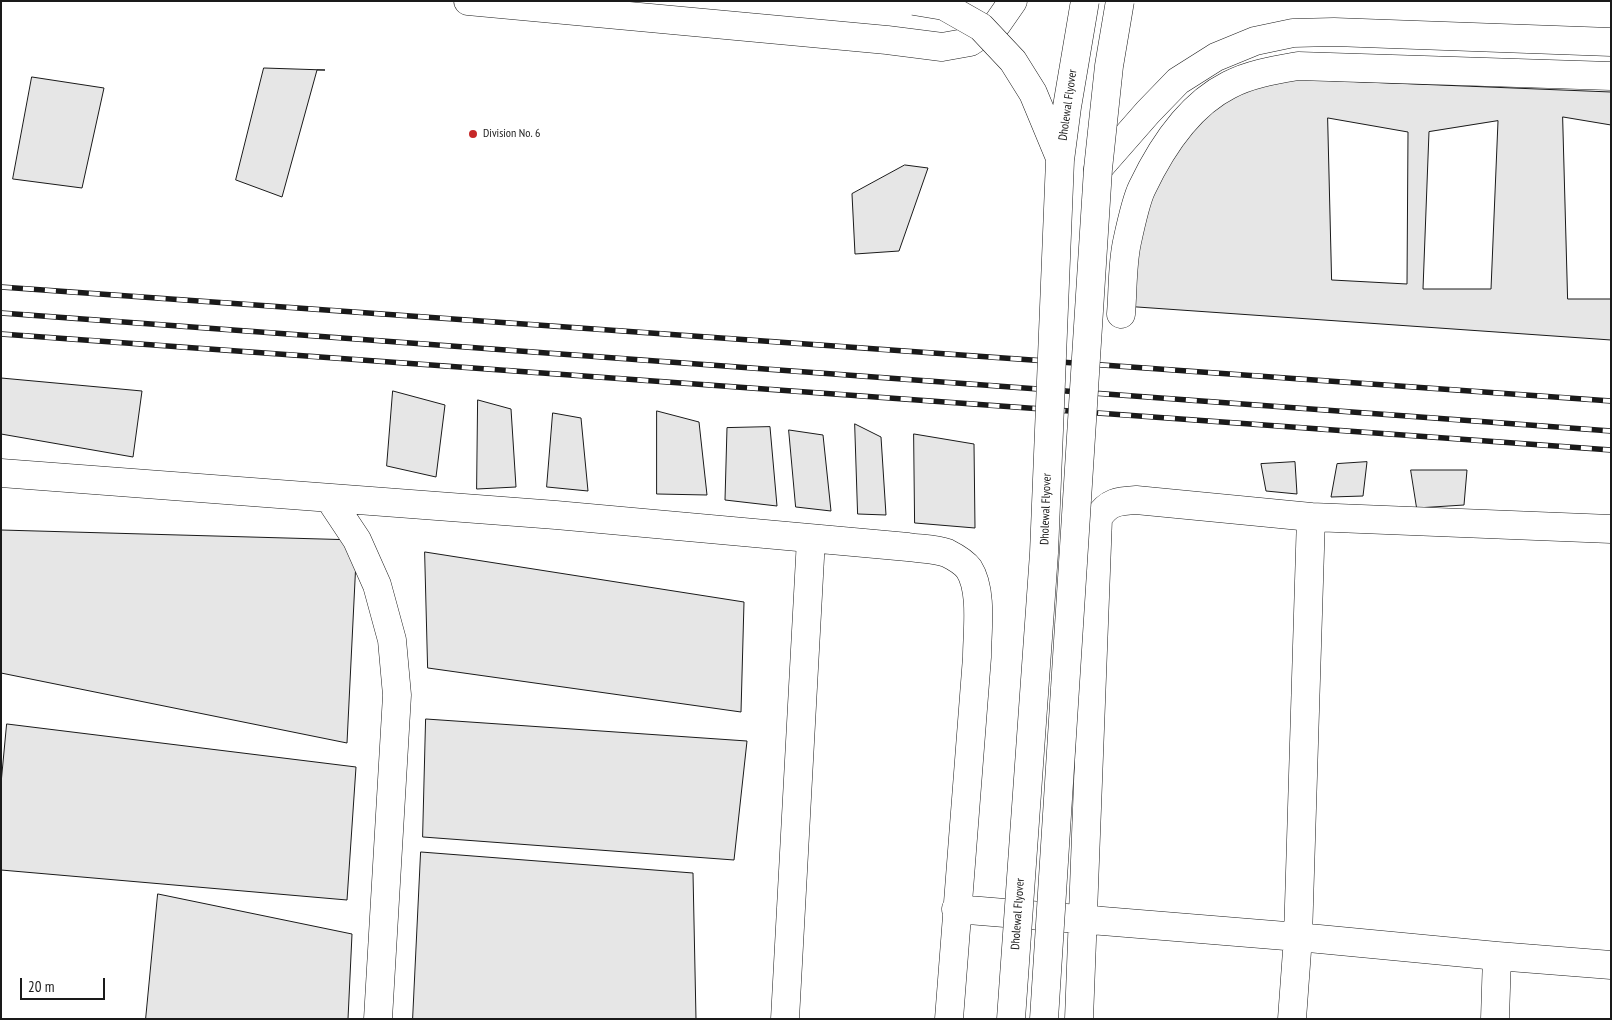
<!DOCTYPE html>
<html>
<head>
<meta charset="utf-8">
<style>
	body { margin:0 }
	#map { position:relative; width:1612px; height:1020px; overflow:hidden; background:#fff; font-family:"PT Sans Narrow",sans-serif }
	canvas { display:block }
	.frame { position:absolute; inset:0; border:2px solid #1a1a1a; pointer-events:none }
	.scale { position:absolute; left:20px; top:978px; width:85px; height:22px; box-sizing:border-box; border:2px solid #1a1a1a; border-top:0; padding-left:6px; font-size:15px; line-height:18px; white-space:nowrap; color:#1a1a1a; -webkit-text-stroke:4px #fff; paint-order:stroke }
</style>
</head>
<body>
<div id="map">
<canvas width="1612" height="1020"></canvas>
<div class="frame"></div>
<div class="scale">20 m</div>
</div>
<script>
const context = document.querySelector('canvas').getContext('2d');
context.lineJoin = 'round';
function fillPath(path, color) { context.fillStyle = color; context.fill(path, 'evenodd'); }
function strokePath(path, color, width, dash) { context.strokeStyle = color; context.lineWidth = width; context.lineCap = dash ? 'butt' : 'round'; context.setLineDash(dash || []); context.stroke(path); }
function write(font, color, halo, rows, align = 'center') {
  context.font = font + ' "PT Sans Narrow",sans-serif'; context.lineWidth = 4; context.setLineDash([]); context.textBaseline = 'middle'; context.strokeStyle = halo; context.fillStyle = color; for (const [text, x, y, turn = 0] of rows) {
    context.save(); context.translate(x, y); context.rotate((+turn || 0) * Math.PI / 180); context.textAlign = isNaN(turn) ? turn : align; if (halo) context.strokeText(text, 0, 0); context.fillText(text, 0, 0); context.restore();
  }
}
const building = new Path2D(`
	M264,68L325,70H317L282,197L236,180Z
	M32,77L104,88L82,188L13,179Z
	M1243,77L1611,92V340L1123,306L1148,160Z
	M1563,117L1611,125V299H1568Z
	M1328,118L1408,132L1407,284L1332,280Z
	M1498,121L1491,289H1423L1429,132Z
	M905,165L928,168L899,251L855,254L852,194Z
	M1,378L142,391L133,457L1,434Z
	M393,391L445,405L436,477L387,466Z
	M478,400L511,409L516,487L477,489Z
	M657,411L699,422L707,495L657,494Z
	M553,413L581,418L588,491L547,487Z
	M855,424L881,437L886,515L858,514Z
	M770,427L777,506L725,500L727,428Z
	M789,430L823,435L831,511L796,507Z
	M914,434L974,444L975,528L915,523Z
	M1295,462L1297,494L1266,491L1261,464Z
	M1367,462L1363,496L1331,497L1337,464Z
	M1411,470H1467L1464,505L1417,508Z
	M1,530L357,540L347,743L1,673Z
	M425,552L744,602L741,712L428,668Z
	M426,719L747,741L734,860L423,837Z
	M7,724L356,767L347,900L1,870V784Z
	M421,852L693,873L696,1019H413Z
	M158,894L352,934L348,1019H146Z`);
const minor = new Path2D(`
	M468,1L887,40L942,47L970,42L997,24L1013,1
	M1121,314C1123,291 1122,265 1127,242C1130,228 1136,200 1142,188C1161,148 1189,105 1229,85C1250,74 1275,70 1298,66L1611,76
	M1,473L556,515L908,547C921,549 936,549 947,553C955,557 964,562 969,569C983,591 977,632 977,657L949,1019
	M329,498L357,540L377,585L392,640L397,695L378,1019
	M1311,517L1611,529
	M956,909L1298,937L1497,956L1611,965
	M785,1019L811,539
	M1079,1019L1098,518C1108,502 1118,501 1136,500L1311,517L1298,937L1292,1019
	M1495,1019L1497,956`);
const major = new Path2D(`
	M1098,169L1148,112L1178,81L1216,57L1255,41L1293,33L1334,32L1611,42`);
const rail = new Path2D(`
	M1,287L1611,401
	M1,313L1611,431
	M1,334L1611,450`);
const majorBridge = new Path2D(`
	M914,1L944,6L981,27L1013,61L1033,93L1060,158
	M1011,1019L1044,553L1060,160L1067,107L1085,1
	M1044,1019L1098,169L1109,66L1120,1`);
const markers = [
	[473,134,5,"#c62828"]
];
const streetNames = [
	["Dholewal Flyover",1068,105,-82],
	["Dholewal Flyover",1046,509,-88],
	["Dholewal Flyover",1018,914,-86]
];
const poiNames = [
	["Division No. 6",483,134]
];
fillPath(building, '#e6e6e6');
strokePath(building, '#1a1a1a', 1);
strokePath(minor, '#1a1a1a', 29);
strokePath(major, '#1a1a1a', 29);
strokePath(minor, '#fff', 28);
strokePath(major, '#fff', 28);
strokePath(rail, '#1a1a1a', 5.5);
strokePath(rail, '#fff', 4, [11]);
strokePath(majorBridge, '#1a1a1a', 29, []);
strokePath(majorBridge, '#fff', 28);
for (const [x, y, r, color] of markers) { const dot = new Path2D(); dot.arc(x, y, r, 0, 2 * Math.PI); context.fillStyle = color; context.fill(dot); strokePath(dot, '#fff', 2); }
write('12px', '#1a1a1a', '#fff', streetNames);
write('12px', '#1a1a1a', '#fff', poiNames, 'left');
</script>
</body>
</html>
